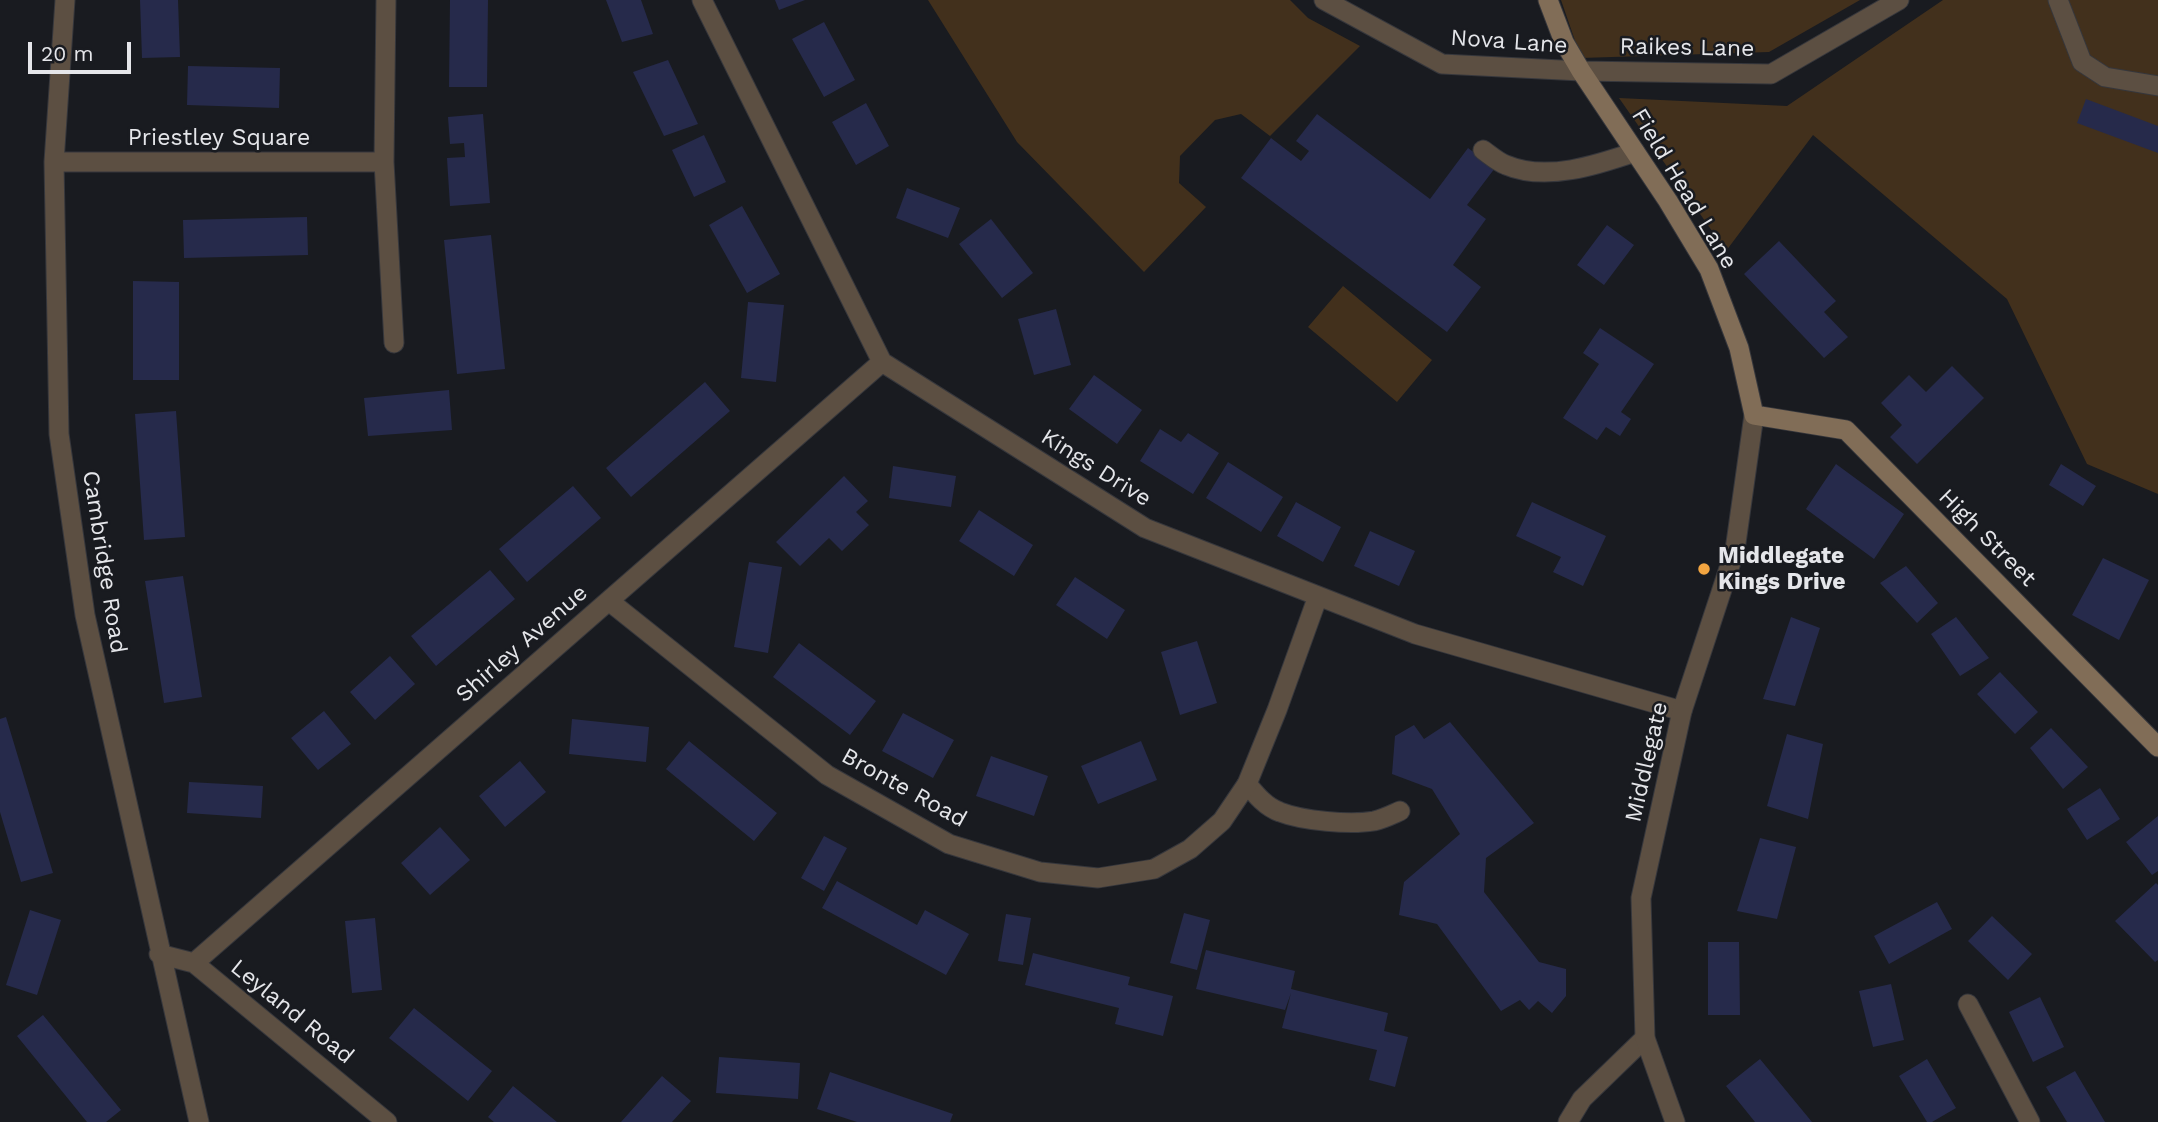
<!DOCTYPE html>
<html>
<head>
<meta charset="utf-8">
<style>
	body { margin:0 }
	#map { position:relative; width:2158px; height:1122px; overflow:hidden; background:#191b20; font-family:"Work Sans",sans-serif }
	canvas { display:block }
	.scale { position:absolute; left:28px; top:42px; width:103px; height:32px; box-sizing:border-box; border:4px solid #e5e6ea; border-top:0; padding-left:9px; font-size:21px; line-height:24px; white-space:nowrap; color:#e5e6ea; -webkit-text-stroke:5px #191b20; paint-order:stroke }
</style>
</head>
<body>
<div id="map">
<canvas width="2158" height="1122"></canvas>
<div class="scale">20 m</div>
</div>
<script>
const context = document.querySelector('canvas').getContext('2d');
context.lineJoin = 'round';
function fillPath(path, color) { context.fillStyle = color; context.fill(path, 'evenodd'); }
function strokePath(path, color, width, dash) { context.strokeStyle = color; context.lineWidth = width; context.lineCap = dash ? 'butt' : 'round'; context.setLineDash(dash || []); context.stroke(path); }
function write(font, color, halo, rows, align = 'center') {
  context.font = font + ' "Work Sans",sans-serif'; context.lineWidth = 5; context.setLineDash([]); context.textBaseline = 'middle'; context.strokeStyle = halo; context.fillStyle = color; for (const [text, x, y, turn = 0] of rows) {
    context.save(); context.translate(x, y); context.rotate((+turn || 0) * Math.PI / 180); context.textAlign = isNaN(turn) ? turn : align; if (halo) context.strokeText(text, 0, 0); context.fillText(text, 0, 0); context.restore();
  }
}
const green = new Path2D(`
	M928,0H1290L1308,18L1360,46L1270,136L1241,114L1215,120L1180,156L1179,183L1206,207L1144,272L1017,142Z
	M1561,0H1860L1769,52L1581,58Z
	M1943,0H2158V494L2087,464L2007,299L1813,135L1726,251L1619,98L1787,106Z
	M1343,286L1432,360L1397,402L1308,327Z`);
const building = new Path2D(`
	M140,0H178L180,57L142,58Z
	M450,0H488L487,87H449Z
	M606,0H641L653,34L622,42Z
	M775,0H805L779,10Z
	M824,22L855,80L824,97L792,39Z
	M668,60L698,124L664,136L633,72Z
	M188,66L280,68L279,108L187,105Z
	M2086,99L2158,126V153L2077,123Z
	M866,103L889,146L856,165L832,122Z
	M483,114L490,203L450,206L447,158L465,157L464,143L450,144L448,117Z
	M1317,114L1430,199L1468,148L1495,168L1467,205L1486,219L1453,265L1481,287L1447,332L1241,178L1271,138L1301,161L1309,151L1296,141Z
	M704,135L726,182L694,197L672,150Z
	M907,188L960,208L948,238L896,218Z
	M742,206L780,274L747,293L709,225Z
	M307,217L308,255L184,258L183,220Z
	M991,219L1033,273L1002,298L959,244Z
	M1607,225L1634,245L1604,285L1577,265Z
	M491,235L505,369L457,374L444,240Z
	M1779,241L1836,301L1824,312L1848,337L1824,358L1744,274Z
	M133,281L179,282V380H133Z
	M748,302L784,305L776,382L741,378Z
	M1056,309L1071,365L1034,375L1018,319Z
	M1600,328L1654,364L1621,412L1631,419L1620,436L1606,427L1597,440L1563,418L1599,364L1583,353Z
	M1952,366L1984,398L1917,464L1890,437L1902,425L1881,403L1909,375L1926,392Z
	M1094,375L1142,410L1117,444L1069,409Z
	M705,382L730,411L631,497L606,468Z
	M449,390L452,430L368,436L364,398Z
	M176,411L185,537L144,540L135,414Z
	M1160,429L1181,442L1188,433L1219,453L1193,494L1140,461Z
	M1228,462L1283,497L1261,532L1206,498Z
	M1836,464L1904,514L1874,559L1806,509Z
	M2061,464L2096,486L2083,506L2049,485Z
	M893,466L956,476L951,507L889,498Z
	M844,476L868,501L856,512L869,525L842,551L829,538L800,566L776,542Z
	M573,486L601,518L527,582L499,549Z
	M1296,502L1341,527L1323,562L1277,536Z
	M1532,502L1606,536L1583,586L1553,572L1561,557L1516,536Z
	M979,510L1033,545L1014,576L959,541Z
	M1370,531L1415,551L1399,586L1354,566Z
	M2103,558L2149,580L2119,640L2072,615Z
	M749,562L782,567L768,653L734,647Z
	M1906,566L1938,603L1917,623L1880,583Z
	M490,570L515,599L436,666L411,636Z
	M183,576L202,697L164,703L145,581Z
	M1075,577L1125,610L1107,639L1056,605Z
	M1791,617L1820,628L1795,706L1763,699Z
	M1956,617L1989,658L1960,676L1931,634Z
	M1197,641L1217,703L1180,715L1161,652Z
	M799,643L876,701L850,735L773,677Z
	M390,656L415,684L375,720L350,692Z
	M2000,672L2038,712L2015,734L1977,694Z
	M324,711L351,744L318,770L291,738Z
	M903,713L954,740L933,778L882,751Z
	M6,717L53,873L21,882L0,812V719Z
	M572,719L649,727L646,762L569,754Z
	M1450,722L1534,823L1486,858L1484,892L1539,962L1566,969V996L1552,1013L1538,1001L1529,1010L1520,1000L1501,1011L1437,924L1399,915L1404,882L1460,834L1432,789L1392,774L1395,736L1414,725L1424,739Z
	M2051,728L2088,767L2063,789L2030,748Z
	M1787,734L1823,744L1808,819L1767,806Z
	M689,741L777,813L754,841L666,769Z
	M1141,741L1157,780L1098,804L1081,766Z
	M991,756L1048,776L1034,816L976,796Z
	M520,761L546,792L505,827L479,796Z
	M189,782L263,786L261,818L187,813Z
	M2100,788L2120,819L2087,840L2067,809Z
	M2158,816V871L2152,875L2126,842Z
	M440,827L470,860L430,895L401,863Z
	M824,836L847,848L824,891L801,878Z
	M1760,838L1796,847L1777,919L1737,911Z
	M837,881L917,925L925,910L969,934L946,975L822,908Z
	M2156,883L2158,885V960L2155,962L2115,921Z
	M1937,902L1952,929L1889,964L1874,936Z
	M30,910L61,920L37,995L6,985Z
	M1184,913L1210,920L1197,970L1170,963Z
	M1006,914L1031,918L1023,965L998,961Z
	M1992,916L2032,954L2008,980L1968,941Z
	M375,918L382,990L352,993L345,921Z
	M1708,942H1739L1740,1015H1708Z
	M1206,950L1295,971L1291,989L1388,1013L1384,1031L1408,1037L1395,1087L1369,1080L1377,1050L1282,1028L1291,993L1285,1010L1196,989Z
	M1033,953L1130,977L1128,985L1173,996L1163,1036L1115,1024L1119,1008L1025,985Z
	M1891,984L1904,1040L1873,1047L1859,991Z
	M2040,997L2064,1047L2033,1062L2009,1012Z
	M414,1008L492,1071L468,1101L389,1038Z
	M43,1015L121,1110L106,1122H87L17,1036Z
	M719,1057L800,1063L798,1099L716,1093Z
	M1760,1059L1812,1122H1755L1726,1086Z
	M1927,1059L1956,1108L1932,1122H1927L1899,1076Z
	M2075,1071L2105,1122H2067L2046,1087Z
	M830,1072L953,1114L950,1122H857L817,1109Z
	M662,1076L691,1101L672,1122H621Z
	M513,1086L557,1122H494L488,1117Z`);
const service = new Path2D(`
	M2058,0L2082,62L2105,77L2158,86
	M1483,150C1490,155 1498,162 1506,165C1546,182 1597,165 1635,152
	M1247,784C1256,795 1266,807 1280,812C1303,821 1350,825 1374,821C1383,819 1391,815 1400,811`);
const minor = new Path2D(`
	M65,0L54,162L59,434L85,615L199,1122
	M386,0L384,162L394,343
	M702,0L882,362L1145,528L1415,634L1682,711
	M1324,0L1442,64L1581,71L1771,74L1899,0
	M54,162H384
	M609,601L827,775L949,844L1040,872L1098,878L1154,869L1190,849L1222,821L1247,784L1277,710L1318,596
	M159,954L194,963L387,1122
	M194,963L882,362
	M1968,1004L2030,1122
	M1568,1122L1582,1099L1645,1038`);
const tertiary = new Path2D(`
	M1675,1122L1645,1038L1641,898L1682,711L1735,550L1754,415`);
const secondary = new Path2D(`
	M1548,0L1564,42L1581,71L1668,201L1709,269L1739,348L1754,415L1846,430L2158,747`);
const markers = [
	[1704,569,7,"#f2a541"]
];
const streetNames = [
	["Nova Lane",1509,42,4],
	["Raikes Lane",1687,48,1],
	["Priestley Square",219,138],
	["Field Head Lane",1684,189,59],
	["Kings Drive",1096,468,32],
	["High Street",1987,538,45],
	["Cambridge Road",104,562,81],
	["Shirley Avenue",522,644,-41],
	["Middlegate",1647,762,-77],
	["Bronte Road",904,788,29],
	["Leyland Road",292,1012,39]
];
const poiNames = [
	["Middlegate",1718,556],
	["Kings Drive",1718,582]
];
fillPath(green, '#42301c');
fillPath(building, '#262a4b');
strokePath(service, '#36373c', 21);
strokePath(minor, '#36373c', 21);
strokePath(tertiary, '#36373c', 21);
strokePath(secondary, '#36373c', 21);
strokePath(service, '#5c4f42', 19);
strokePath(minor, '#5c4f42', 19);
strokePath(tertiary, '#5c4f42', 19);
strokePath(secondary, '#816d57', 19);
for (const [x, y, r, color] of markers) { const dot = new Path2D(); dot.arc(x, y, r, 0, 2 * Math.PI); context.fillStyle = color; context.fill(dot); strokePath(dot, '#191b20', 2.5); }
write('23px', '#e5e6ea', '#191b20', streetNames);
write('bold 23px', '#e5e6ea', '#191b20', poiNames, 'left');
</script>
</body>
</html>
